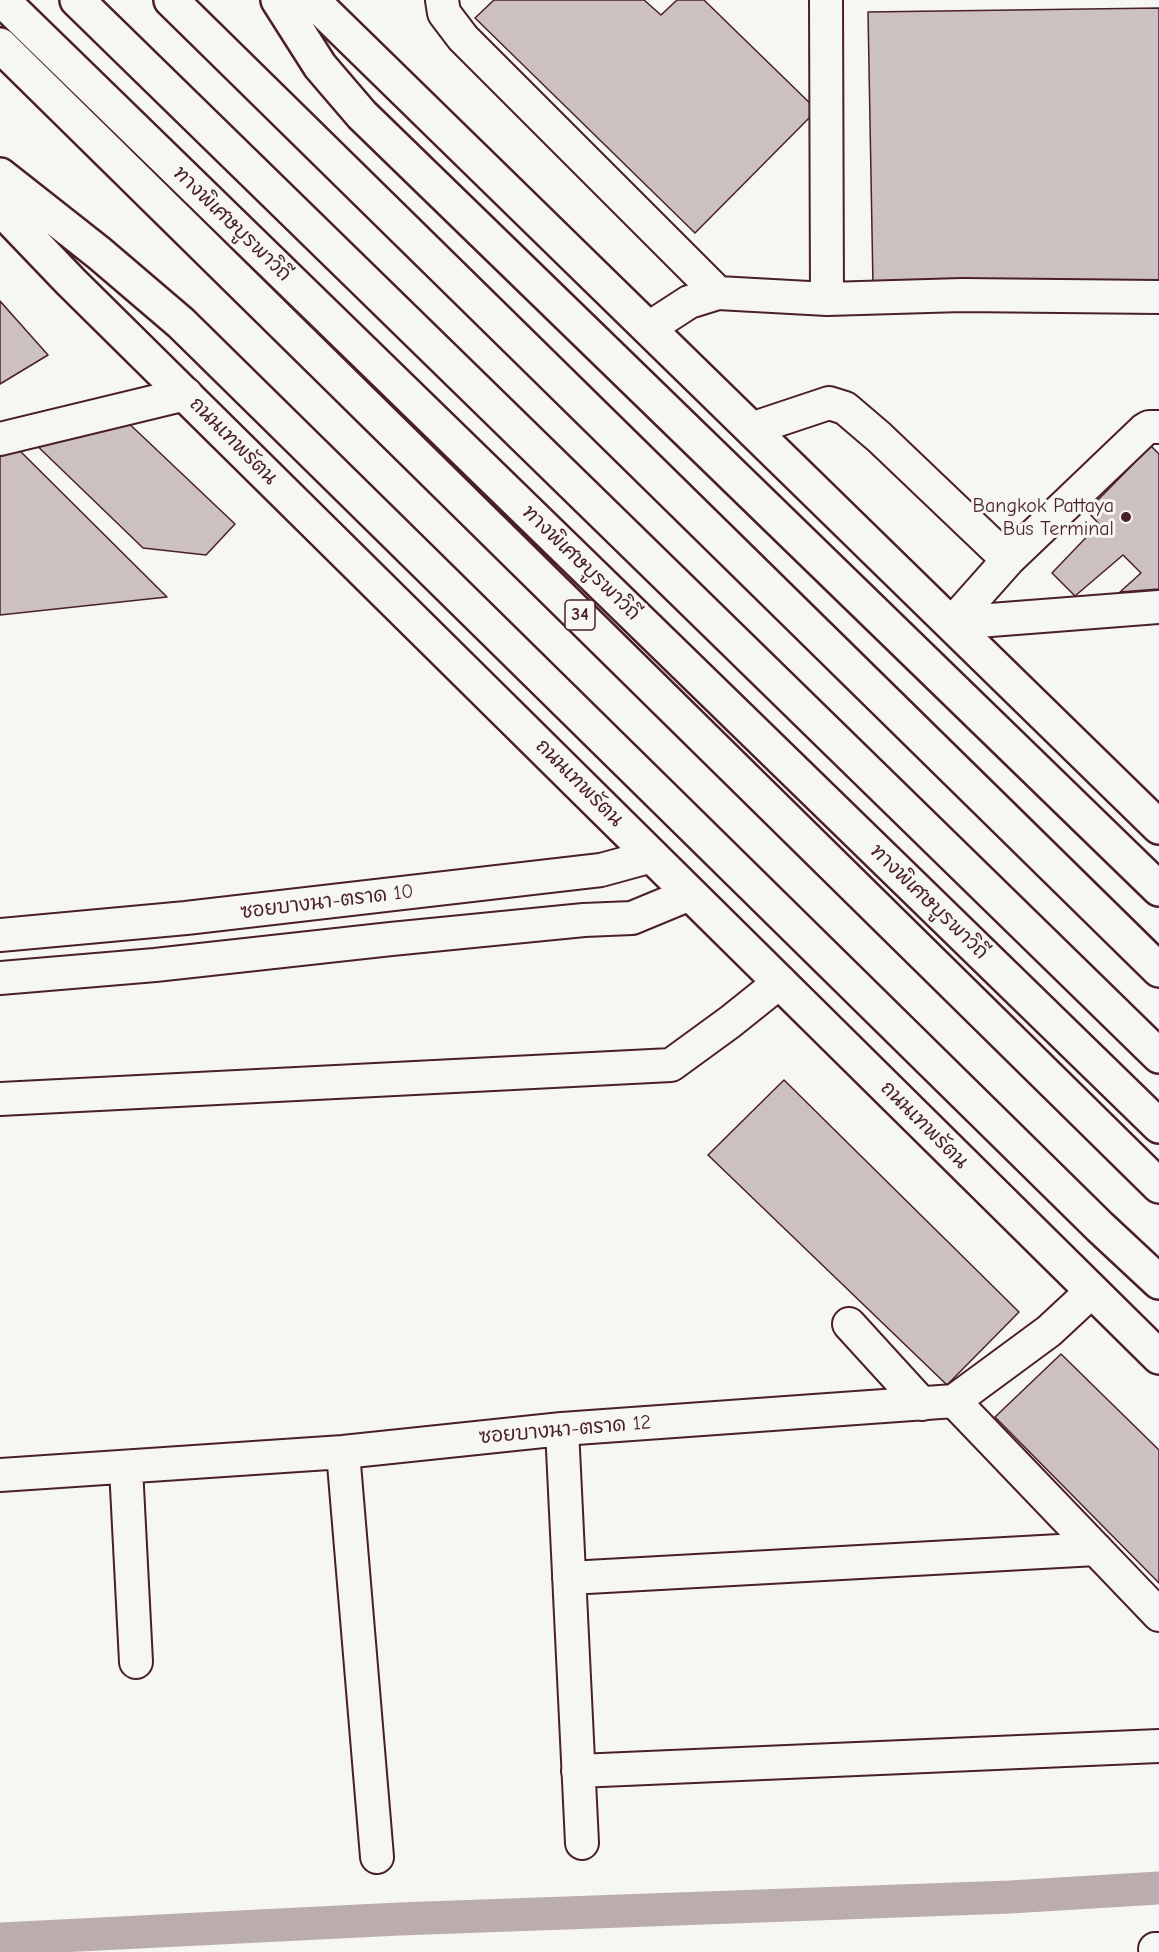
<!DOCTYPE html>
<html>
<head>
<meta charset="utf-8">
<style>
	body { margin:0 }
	canvas { display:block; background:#f6f6f2 }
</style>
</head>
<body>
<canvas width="1159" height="1952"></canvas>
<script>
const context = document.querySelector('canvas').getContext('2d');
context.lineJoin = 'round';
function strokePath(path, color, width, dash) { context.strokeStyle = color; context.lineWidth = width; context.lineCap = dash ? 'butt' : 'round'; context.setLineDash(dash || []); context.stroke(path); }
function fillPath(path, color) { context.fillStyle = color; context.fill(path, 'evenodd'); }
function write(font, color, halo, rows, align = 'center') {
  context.font = font + ' "Comic Neue","Playpen Sans Thai",sans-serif'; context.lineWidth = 6; context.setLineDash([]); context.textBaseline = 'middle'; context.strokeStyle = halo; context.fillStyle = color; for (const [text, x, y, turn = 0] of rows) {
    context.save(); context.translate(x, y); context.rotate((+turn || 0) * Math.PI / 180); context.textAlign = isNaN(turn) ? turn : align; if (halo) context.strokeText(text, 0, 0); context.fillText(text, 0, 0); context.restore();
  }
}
const canal = new Path2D(`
	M0,1939L399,1919L1010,1897L1159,1888`);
const building = new Path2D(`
	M494,0H644L661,15L677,0H704L817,110L695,233L475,18Z
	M1159,8V283L873,286L868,12Z
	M0,301L48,355L0,384Z
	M121,416L235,524L206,555L143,548L28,437Z
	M13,444L167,597L0,615V447Z
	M1151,446L1159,454V589L1120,592L1141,573L1123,555L1075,596L1052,573L1099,524L1087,511Z
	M784,1080L1019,1312L947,1385L708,1155Z
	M1061,1354L1159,1450V1583L995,1417Z`);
const minor = new Path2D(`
	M442,0L444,13L463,38L718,293
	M826,0L827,299
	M649,328L689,302L718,293L827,299L962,295L1159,297
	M751,429L829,403L845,408L879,437L1008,560
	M0,439L186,394
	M952,623L1008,560L1144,430L1149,427H1159
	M952,623L1159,607
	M0,935L186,918L601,870L652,856
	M0,978L155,965L391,939L584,920L632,918L690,894
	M0,1099L671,1065L730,1022L780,982
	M849,1324L922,1404
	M954,1401L1159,1615
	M562,1429L582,1843
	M343,1452L377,1857
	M126,1468L136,1662
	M0,1475L343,1452L562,1429L954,1401L1049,1331L1092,1291
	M569,1578L1096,1549
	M578,1771L1159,1746
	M1155,1949H1159`);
const major = new Path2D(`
	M278,0L320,66L362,115L1159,889
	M312,0L1159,827
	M0,175L99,253L181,323L1100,1227L1159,1282
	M0,208L71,282L1159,1357`);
const highway = new Path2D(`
	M2,0L1159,1126
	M77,0L1159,1056
	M171,0L1159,970
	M0,45L1159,1186`);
const markers = [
	[1126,517,6,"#4a1f2b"]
];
const shields = [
	[580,615,30]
];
const shieldNames = [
	["34",580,615]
];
const streetNames = [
	["ทางพิเศษบูรพาวิถี",232,224,44],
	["ถนนเทพรัตน",233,441,45],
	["ทางพิเศษบูรพาวิถี",581,563,44],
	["ถนนเทพรัตน",579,783,45],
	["ซอยบางนา-ตราด 10",327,902,-7],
	["ทางพิเศษบูรพาวิถี",929,902,44],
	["ถนนเทพรัตน",924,1125,45],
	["ซอยบางนา-ตราด 12",565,1430,-5]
];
const poiNames = [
	["Bangkok Pattaya",1114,506],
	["Bus Terminal",1114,529]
];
strokePath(canal, '#bbadae', 33);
fillPath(building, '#ccc1c0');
strokePath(building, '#4a1f2b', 1.5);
strokePath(minor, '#4a1f2b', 36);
strokePath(major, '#4a1f2b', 38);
strokePath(highway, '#4a1f2b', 38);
strokePath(minor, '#f6f6f2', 32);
strokePath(major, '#f6f6f2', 33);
strokePath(highway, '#f6f6f2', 33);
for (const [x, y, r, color] of markers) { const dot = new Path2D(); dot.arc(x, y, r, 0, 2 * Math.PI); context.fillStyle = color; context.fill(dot); strokePath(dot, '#f6f6f2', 2); }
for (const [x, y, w] of shields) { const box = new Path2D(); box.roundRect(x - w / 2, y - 15, w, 30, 4.5); context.fillStyle = '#f6f6f2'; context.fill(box); strokePath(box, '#4a1f2b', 1.5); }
write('bold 18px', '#4a1f2b', null, shieldNames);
write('20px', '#4a1f2b', '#f6f6f2', streetNames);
write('20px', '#4a1f2b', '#f6f6f2', poiNames, 'right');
</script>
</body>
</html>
